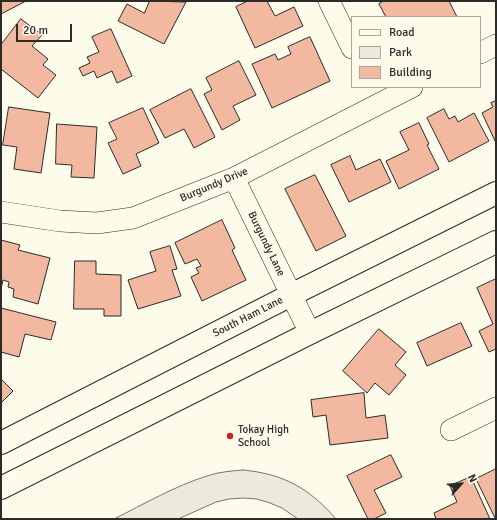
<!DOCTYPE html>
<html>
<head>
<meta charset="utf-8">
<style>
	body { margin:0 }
	#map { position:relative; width:497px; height:520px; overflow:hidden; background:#fdfbea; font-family:Signika,sans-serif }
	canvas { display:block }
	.frame { position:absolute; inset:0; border:2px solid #2b2b2b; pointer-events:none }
	.legend { position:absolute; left:351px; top:16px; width:130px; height:72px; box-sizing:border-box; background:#fdfbea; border:1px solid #a9a89e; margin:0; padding:5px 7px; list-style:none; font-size:12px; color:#2b2b2b }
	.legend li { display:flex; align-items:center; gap:8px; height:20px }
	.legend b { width:20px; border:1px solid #a9a89e }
	.north { position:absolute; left:441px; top:464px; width:40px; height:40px; -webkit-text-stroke:3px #fdfbea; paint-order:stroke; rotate:64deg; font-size:11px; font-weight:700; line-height:16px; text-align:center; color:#2b2b2b }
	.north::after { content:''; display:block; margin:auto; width:14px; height:18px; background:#2b2b2b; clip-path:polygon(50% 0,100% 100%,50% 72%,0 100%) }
	.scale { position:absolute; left:16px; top:24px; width:56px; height:18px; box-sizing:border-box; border:2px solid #2b2b2b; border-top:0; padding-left:5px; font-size:12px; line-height:14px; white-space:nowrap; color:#2b2b2b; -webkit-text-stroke:3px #fdfbea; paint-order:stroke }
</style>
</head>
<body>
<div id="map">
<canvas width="497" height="520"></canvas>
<div class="frame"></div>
<ul class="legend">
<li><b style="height:5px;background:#fdfbea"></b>Road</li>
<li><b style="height:11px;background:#ecebdb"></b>Park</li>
<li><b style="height:11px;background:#f2b8a0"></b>Building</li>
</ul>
<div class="north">N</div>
<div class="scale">20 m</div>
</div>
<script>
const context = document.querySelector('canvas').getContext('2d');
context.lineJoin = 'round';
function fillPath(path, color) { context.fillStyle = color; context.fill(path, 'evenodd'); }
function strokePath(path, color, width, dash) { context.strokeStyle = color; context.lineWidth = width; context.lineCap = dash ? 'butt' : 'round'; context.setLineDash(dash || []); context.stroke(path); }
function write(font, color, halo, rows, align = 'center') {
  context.font = font + ' Signika,sans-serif'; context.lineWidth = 3; context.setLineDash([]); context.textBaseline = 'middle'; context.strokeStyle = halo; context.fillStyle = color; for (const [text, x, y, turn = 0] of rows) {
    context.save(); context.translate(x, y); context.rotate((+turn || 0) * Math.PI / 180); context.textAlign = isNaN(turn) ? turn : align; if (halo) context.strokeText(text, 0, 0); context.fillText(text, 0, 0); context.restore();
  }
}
const green = new Path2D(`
	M243,470C284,474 309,488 336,519H298L282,508L270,503L257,499L243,498L229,499L216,502L178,519H114C144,504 175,486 207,476C218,472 231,471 243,470Z`);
const building = new Path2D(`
	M1,1H26L1,14Z
	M150,1L186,2L164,44L118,21L127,4L144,13Z
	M248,1H267L275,16L294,7L303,26L255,48L236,7Z
	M384,1H449L457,17H386L379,4Z
	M21,19L42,35L32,46L48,59L43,65L56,75L38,98L1,69V45Z
	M111,29L132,76L117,83L112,71L97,78L94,71L83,76L79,68L90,63L87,57L99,52L92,37Z
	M310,37L330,81L272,108L252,64L275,54L278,60L291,54L288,47Z
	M239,61L256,95L233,106L240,120L222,130L204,94L212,90L206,78Z
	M191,89L215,137L194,148L184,129L165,138L150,110Z
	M496,101V143L482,113L493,107L491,103Z
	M9,107L50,113L41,173L14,169L17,147L3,145Z
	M143,108L159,143L136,154L141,166L123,174L108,143L117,139L109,123Z
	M444,109L449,119L455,116L458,122L474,113L489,141L449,162L427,118Z
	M419,123L429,144L427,145L439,169L399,189L386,161L409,150L400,132Z
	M57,124L97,127L94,178L71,177L72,165L56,164Z
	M350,156L356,170L380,159L391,182L349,202L331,165Z
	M315,175L346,236L316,251L285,189Z
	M222,220L235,248L232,250L246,280L202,301L191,277L199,273L196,268L201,266L197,259L185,264L175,243Z
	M1,240L20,245L18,250L50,258L38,304L13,297L14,289L8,287L9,282L3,280L1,289Z
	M170,246L177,269L172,270L181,296L138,309L128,280L156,271L150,252Z
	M75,261H96V274L121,275V316H104V309H74Z
	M496,279V349L489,352L479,331L493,324L477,288Z
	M1,308L56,322L51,340L25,334L19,357L1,352Z
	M461,323L472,346L427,366L417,343Z
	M379,329L406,352L395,365L406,375L389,395L375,383L367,393L343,371Z
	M1,379L13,391L1,403Z
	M364,393L366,418L385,415L388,438L330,445L326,415L313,417L311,400Z
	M391,455L402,477L374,490L386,513L374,519H368L347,476Z
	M496,469V517L495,518L476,479Z
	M471,477L490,519H436L434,513L457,502L450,486Z`);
const minor = new Path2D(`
	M329,1L352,48
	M480,53L496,45
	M234,178L310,333
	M1,212L60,221L97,223L133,218L234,178L412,87
	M451,430L496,408`);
const major = new Path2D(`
	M1,443L291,295L496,193
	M1,488L310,333L496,242`);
const markers = [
	[230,436,4,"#c62828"]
];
const streetNames = [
	["Burgundy Drive",214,185,-23],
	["Burgundy Lane",266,244,64],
	["South Ham Lane",248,317,-27]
];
const poiNames = [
	["Tokay High",238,430],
	["School",238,443]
];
fillPath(green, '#ecebdb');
strokePath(green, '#74746e', 1);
fillPath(building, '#f2b8a0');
strokePath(building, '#2b2b2b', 1);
strokePath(minor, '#2b2b2b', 22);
strokePath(major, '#2b2b2b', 24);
strokePath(minor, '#fdfbea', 21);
strokePath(major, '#fdfbea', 22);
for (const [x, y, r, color] of markers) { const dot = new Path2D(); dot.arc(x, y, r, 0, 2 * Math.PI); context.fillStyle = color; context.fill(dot); strokePath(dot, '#fdfbea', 1.5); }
write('11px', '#2b2b2b', '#fdfbea', streetNames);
write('11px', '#2b2b2b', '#fdfbea', poiNames, 'left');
</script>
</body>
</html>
